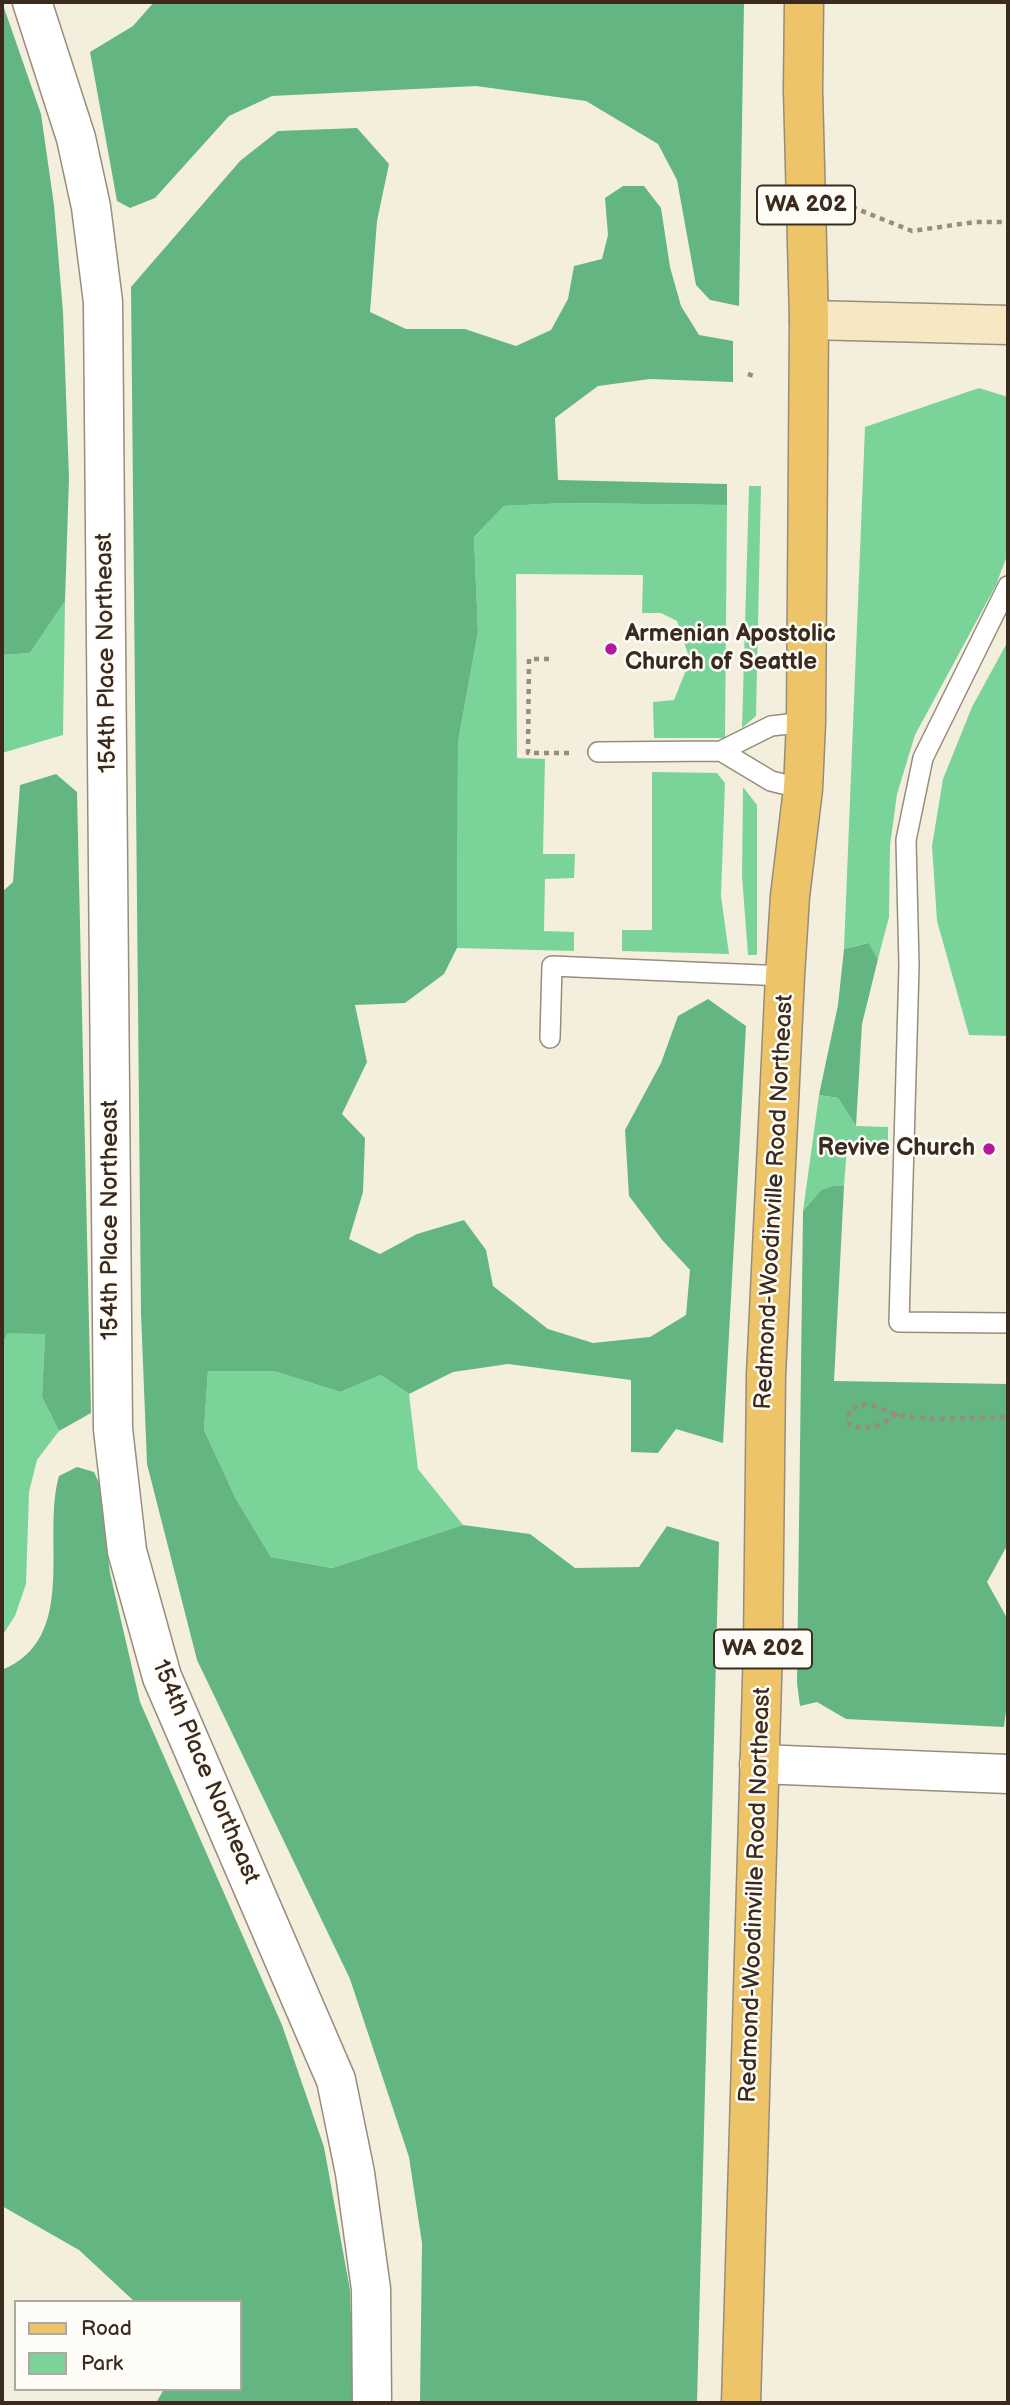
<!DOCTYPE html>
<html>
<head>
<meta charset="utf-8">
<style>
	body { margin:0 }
	#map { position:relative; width:1010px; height:2405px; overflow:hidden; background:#f4efdc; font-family:"Balsamiq Sans",sans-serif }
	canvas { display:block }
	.frame { position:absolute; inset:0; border:4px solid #3b2a1e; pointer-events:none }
	.legend { position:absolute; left:14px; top:2300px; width:228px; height:91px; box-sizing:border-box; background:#fdfcf7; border:2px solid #afa8a0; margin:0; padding:9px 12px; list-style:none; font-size:21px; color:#3b2a1e }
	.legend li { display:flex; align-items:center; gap:14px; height:35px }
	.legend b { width:35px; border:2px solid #afa8a0 }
</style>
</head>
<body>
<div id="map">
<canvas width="1010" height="2405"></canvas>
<div class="frame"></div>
<ul class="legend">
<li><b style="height:9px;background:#eec469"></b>Road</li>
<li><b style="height:19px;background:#7ad49a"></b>Park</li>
</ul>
</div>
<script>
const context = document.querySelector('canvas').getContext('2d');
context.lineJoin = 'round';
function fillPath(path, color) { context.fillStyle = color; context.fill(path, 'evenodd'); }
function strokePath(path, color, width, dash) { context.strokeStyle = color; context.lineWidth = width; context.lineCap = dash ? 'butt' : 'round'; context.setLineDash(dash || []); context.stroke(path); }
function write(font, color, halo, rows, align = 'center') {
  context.font = font + ' "Balsamiq Sans",sans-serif'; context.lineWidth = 5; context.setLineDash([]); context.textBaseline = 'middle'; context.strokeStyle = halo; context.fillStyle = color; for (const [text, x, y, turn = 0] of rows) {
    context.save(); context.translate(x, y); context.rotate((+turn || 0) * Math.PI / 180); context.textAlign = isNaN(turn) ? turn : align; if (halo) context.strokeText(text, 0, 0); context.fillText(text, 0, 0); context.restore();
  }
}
const green = new Path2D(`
	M979,388L1008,397V553L996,585L915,735L897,794L890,846L889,917L878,959L867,943L844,949L865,427Z
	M749,486H761L756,716L742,728Z
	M565,503L727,505L725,738H654L653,702L674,700L690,660L677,621L661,613H642L643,575L516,574L517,758L545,759L543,854H575L574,878L545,879L544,931L574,932V951L457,948L458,742L478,632L474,537L504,506Z
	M65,601L63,735L2,753V655L30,653Z
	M1008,641V1036L969,1035L937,921L932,846L943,779L972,707Z
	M652,772L717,773L725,783L721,896L729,954L622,951V930H652Z
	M743,787L757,805V955H748L742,876Z
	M819,1095L838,1098L856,1126L888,1127V1147L847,1146L844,1186L821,1190L803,1211Z
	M8,1333H45L42,1397L59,1431L37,1460L29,1492L26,1584L15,1616L2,1636V1345Z
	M208,1371H274L340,1392L381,1375L409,1394L418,1469L463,1525L332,1568L271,1557L236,1499L204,1430Z`);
const forest = new Path2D(`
	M2,2L41,114L54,205L63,312L69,478L65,601L30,653L2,655Z
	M154,2H744L739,306L710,300L696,285L677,180L658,144L586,101L476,86L272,96L229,116L155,198L130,208L117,201L90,52L133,26Z
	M357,128L389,164L377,221L370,312L406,329H465L516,346L551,330L568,299L574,266L602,259L608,235L605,198L623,186H644L661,208L670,267L681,306L699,335L733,341V382L650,379L598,386L555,418L558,480L727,484V505L565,503L504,506L474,537L478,632L458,742L457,948L444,974L405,1003L355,1005L367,1062L342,1114L365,1138L363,1192L349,1239L380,1254L417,1234L464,1220L486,1250L493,1286L548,1329L593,1343L650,1337L686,1315L690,1270L663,1241L629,1196L625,1130L661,1063L678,1016L708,999L746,1026L723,1443L676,1429L658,1453L631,1452V1380L508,1364L453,1372L409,1394L381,1375L340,1392L274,1371H208L204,1430L236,1499L271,1557L332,1568L463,1525L530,1534L575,1568L639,1567L667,1526L719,1542L697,2403H420L422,2243L409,2157L350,1979L197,1660L147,1464L141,1313L131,287L240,161L278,131Z
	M56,774L77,792L91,1413L59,1431L42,1397L45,1334L8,1333L2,1345V892L13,882L20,785Z
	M868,943L878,959L862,1024L856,1126L838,1098L819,1095L838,1005L844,949Z
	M834,1186H844L834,1381L1008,1384V1544L987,1582L1007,1618L1008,1695L1004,1727L846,1719L817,1702L800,1706L797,1683L803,1211L821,1190Z
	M77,1467L94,1472L99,1483L110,1573L140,1702L282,2025L324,2147L350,2290L354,2403H156L164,2389H240V2302H135L79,2250L2,2206V1670C80,1638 41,1538 59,1476Z`);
const path = new Path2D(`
	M852,207L912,231L975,222H1008
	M748,374L757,377
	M549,659H529L528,753H572
	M897,1414C880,1426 869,1431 849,1425V1411C868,1396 879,1411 899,1415C935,1422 972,1417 1008,1417`);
const lane = new Path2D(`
	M1008,586L923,758L906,840L909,966L899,1322L1008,1323
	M721,751L771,781L803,789
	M598,752L721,751L771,726L806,722
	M550,1038L552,966L785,976`);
const street = new Path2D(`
	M32,2L76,138L91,207L103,302L113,1429L127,1551L162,1677L336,2080L355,2173L371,2289L372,2403
	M759,1764L1008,1774`);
const secondary = new Path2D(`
	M809,320L1008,325`);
const primary = new Path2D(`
	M741,2403L763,1646L766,1375L785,976L790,896L803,789L806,722L809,320L803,90L804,2`);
const markers = [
	[611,649,7,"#b5179e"],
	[989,1149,7,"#b5179e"]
];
const shields = [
	[806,205,98],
	[763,1649,98]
];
const shieldNames = [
	["WA 202",806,205],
	["WA 202",763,1649]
];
const poiNames = [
	["Armenian Apostolic",625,635],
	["Church of Seattle",625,663],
	["Revive Church",975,1149,"right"]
];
const streetNames = [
	["154th Place Northeast",107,653,-91],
	["Redmond-Woodinville Road Northeast",775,1202,-87],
	["154th Place Northeast",111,1220,-90],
	["154th Place Northeast",205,1772,67],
	["Redmond-Woodinville Road Northeast",756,1895,-88]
];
fillPath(green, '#7ad49a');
fillPath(forest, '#63b682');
strokePath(lane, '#988c7d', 22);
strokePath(street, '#988c7d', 41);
strokePath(secondary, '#988c7d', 41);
strokePath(primary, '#988c7d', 41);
strokePath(path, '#988c7d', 4.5, [5, 5]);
strokePath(lane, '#fff', 19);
strokePath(street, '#fff', 38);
strokePath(secondary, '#f8e7c3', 38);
strokePath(primary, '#eec469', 38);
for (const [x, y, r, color] of markers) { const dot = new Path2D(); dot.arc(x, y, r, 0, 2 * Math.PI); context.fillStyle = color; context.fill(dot); strokePath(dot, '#fdfcf7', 2.5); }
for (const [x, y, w] of shields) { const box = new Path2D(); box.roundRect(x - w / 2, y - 19.5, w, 39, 5); context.fillStyle = '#fdfcf7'; context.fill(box); strokePath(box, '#3b2a1e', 2); }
write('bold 23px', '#3b2a1e', null, shieldNames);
write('bold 24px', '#3b2a1e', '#fdfcf7', poiNames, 'left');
write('24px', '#3b2a1e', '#fdfcf7', streetNames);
</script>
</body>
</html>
